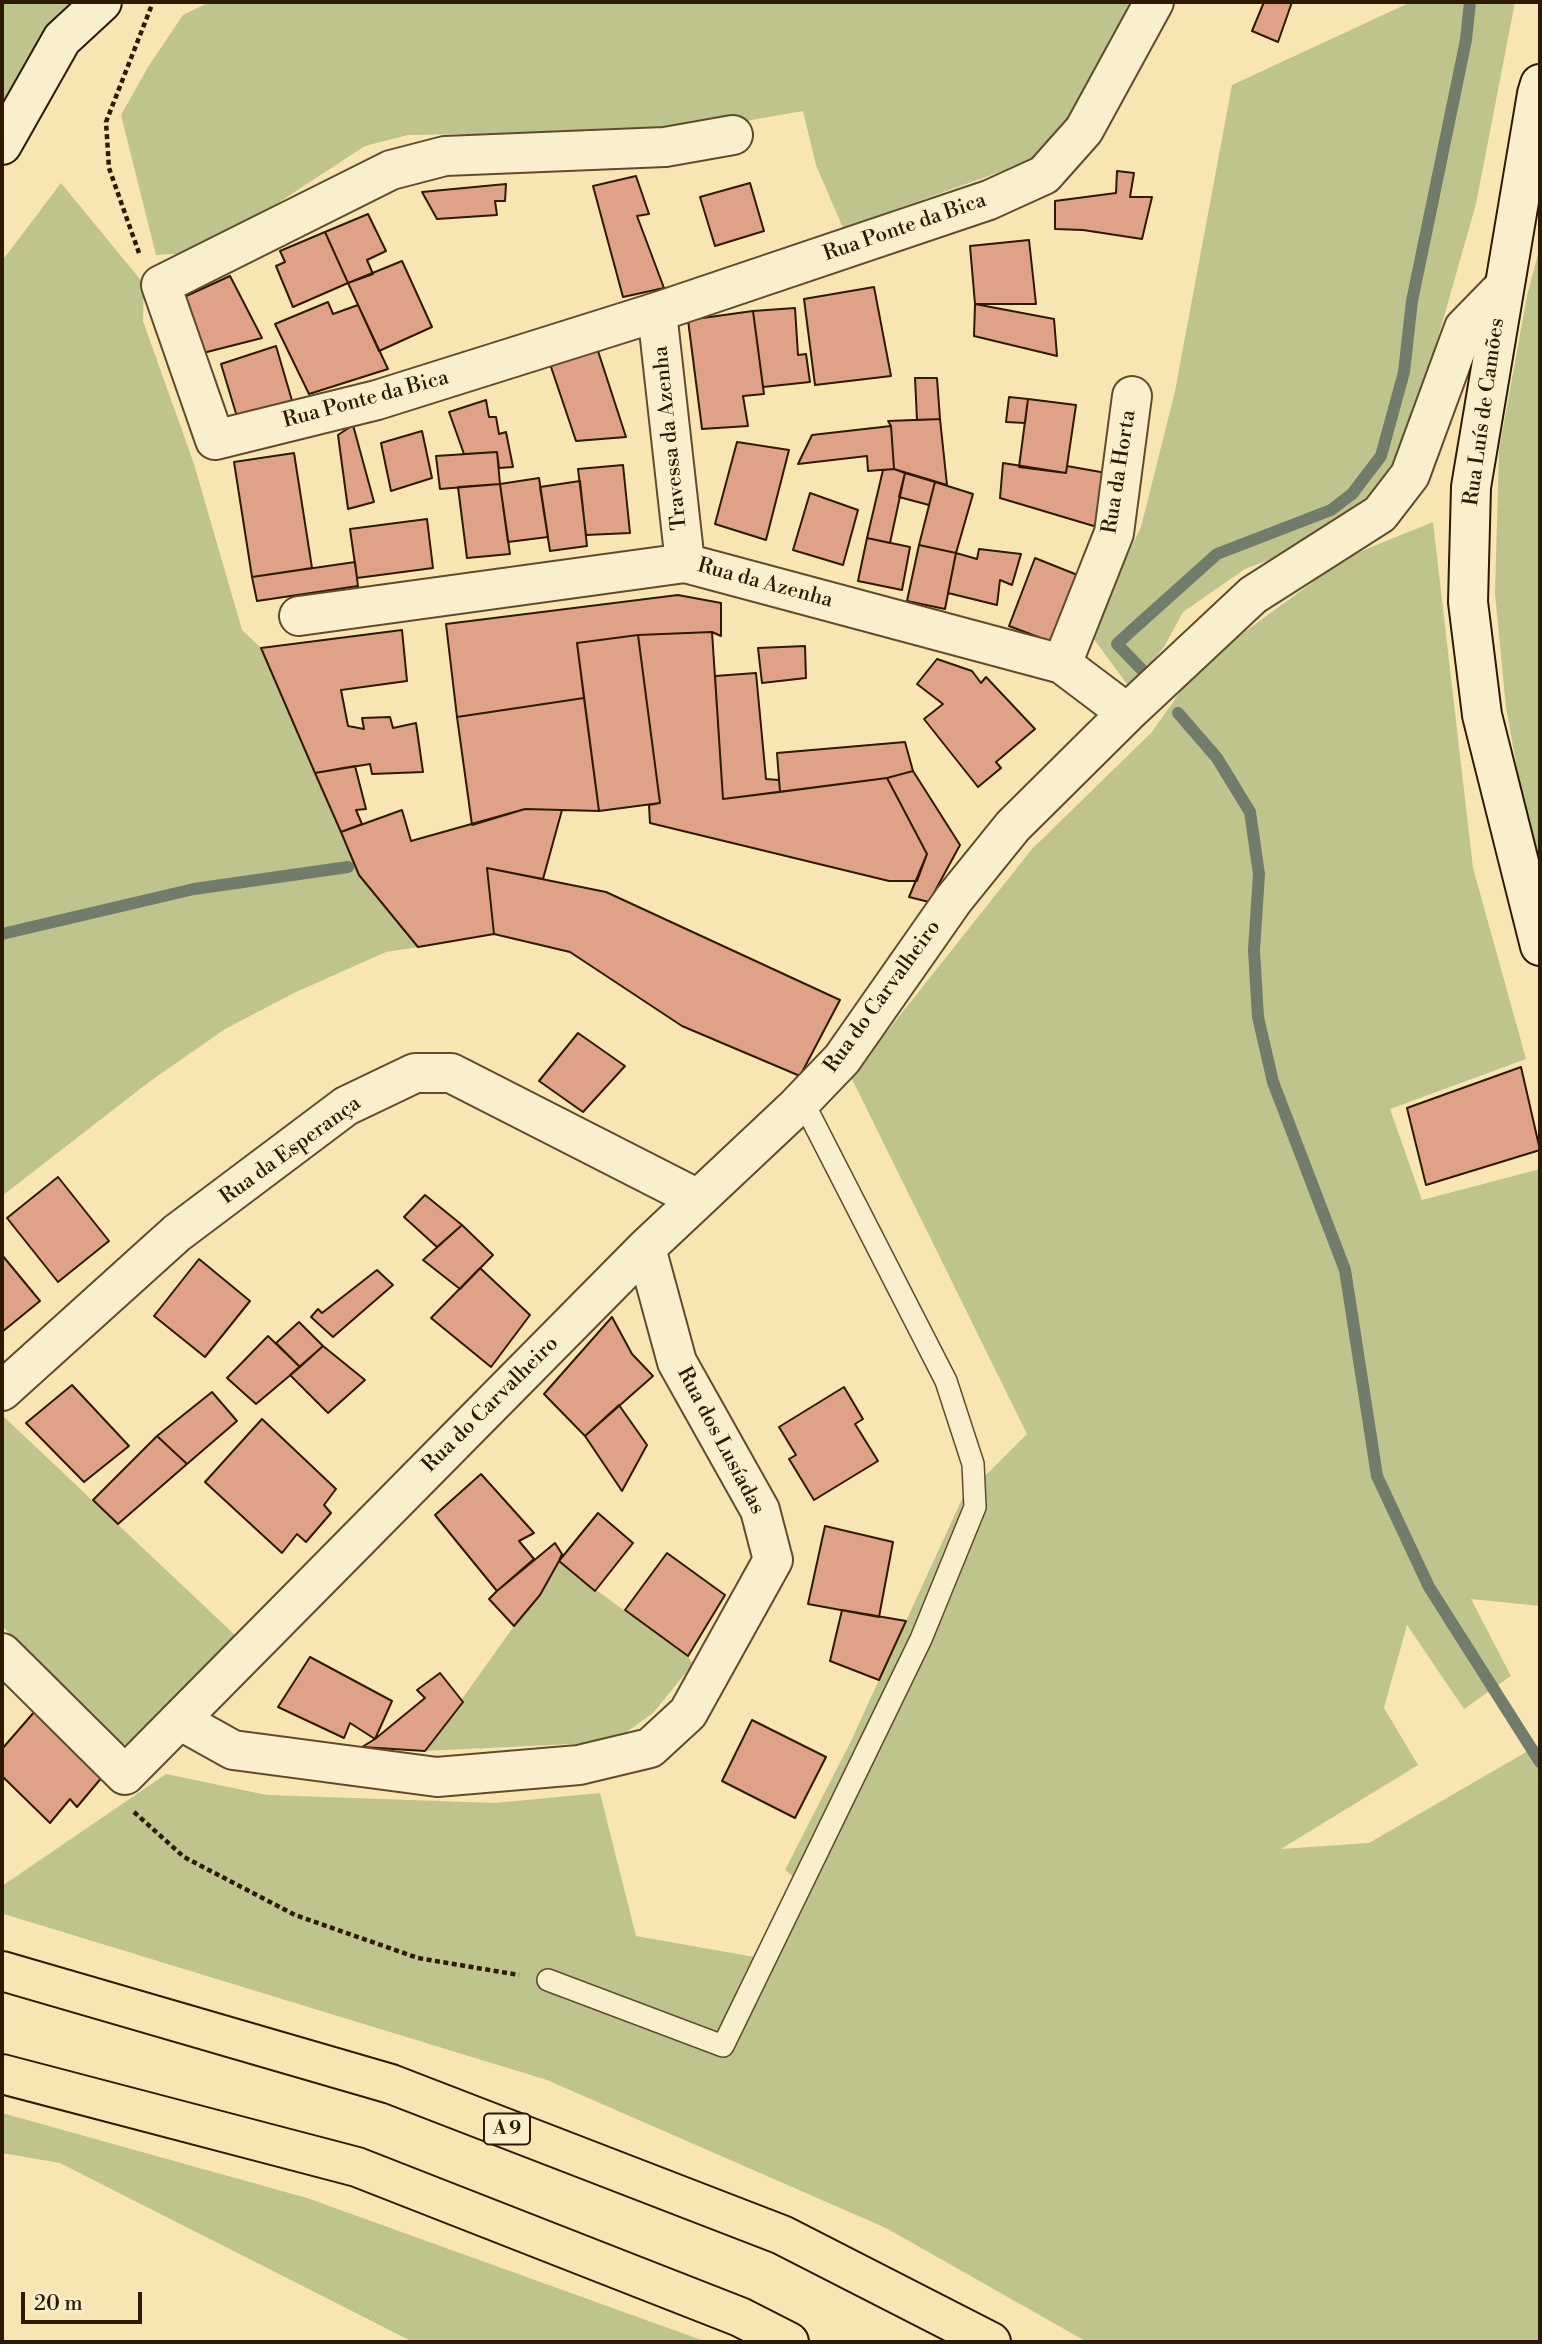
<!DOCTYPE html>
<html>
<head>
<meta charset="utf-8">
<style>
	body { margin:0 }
	#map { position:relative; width:1542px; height:2344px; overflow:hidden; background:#f8e6b2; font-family:"Libre Bodoni",serif }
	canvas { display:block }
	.frame { position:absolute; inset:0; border:4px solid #2d1800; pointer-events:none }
	.scale { position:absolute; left:21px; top:2292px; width:121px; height:32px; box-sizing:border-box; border:4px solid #2d1800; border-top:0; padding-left:9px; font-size:21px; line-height:24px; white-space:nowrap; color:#2d1800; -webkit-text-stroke:5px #faefcd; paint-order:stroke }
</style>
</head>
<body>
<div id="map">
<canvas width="1542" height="2344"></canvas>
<div class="frame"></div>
<div class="scale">20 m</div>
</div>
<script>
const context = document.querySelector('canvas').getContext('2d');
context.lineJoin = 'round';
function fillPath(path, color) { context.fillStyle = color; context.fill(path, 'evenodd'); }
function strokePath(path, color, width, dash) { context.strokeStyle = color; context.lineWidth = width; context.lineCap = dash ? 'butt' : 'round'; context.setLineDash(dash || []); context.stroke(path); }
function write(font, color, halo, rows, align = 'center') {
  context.font = font + ' "Libre Bodoni",serif'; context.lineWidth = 7; context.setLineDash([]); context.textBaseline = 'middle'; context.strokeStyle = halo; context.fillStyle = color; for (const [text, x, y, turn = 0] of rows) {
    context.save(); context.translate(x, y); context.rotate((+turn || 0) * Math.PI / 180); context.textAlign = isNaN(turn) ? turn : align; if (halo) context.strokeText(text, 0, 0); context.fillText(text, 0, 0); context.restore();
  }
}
const green = new Path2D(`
	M2,2H75L2,109Z
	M210,2H1137L1071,119L1036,159L843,228L816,165L803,111L689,131L408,135L365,146L264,212L211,252L156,255L121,115L148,67L183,15Z
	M1411,2H1515L1476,204L1422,394L1402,448L1378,485L1344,520L1305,546L1245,569L1183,612L1164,647L1136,682L1127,684L1090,634L1141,527L1175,391L1232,85Z
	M61,183L144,284L143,321L194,464L242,630L261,648L359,875L418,947L386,952L296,992L225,1029L149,1082L2,1196V261Z
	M1540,246V880L1532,850L1506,708L1495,593L1499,450L1527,296Z
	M1433,522L1473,868L1526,1059L1390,1109L1422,1200L1540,1169V1606L1471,1599L1511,1676L1464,1709L1407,1625L1384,1708L1418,1765L1281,1849L1369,1843L1540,1744V2342H1087L886,2228L547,2080L4,1914L2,1909V1886L166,1774L267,1795L495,1803L600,1793L636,1936L777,1961L810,1890L785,1870L851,1741L962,1499L1027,1434L851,1077L1032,849L1152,732L1198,666L1347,557Z
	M2,1415L237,1637L136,1741L120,1746L2,1626Z
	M559,1561C600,1595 645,1624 688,1656L693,1664L653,1713L613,1742L425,1751L514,1626L540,1595Z
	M2,2113L307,2198L707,2342H413L60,2163L2,2153Z`);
const stream = new Path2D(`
	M1146,674L1117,644L1130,632L1217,554L1331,510L1352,494L1381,456L1404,372L1412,301L1466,40L1470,2
	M1178,713L1217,758L1250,812L1259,874L1254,950L1258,1017L1273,1082L1345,1270L1377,1476L1429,1587L1540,1762
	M2,934L194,889L348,867`);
const building = new Path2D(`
	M1264,2H1292L1278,42L1252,31Z
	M1117,171L1134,173L1130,197H1152L1142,239L1083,230L1055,229V201L1116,193Z
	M636,176L649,214L637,216L664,288L623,297L593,186Z
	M750,183L764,231L715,246L700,197Z
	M506,184L505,201H495L497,215L437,219L422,192Z
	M368,214L386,251L367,260L373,274L348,283L325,232Z
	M325,232L348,283L293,307L276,266L285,262L280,251Z
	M1029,240L1036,304H975L970,246Z
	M402,261L432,327L379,351L348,283Z
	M230,276L262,338L203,353L184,297Z
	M874,287L891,376L815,385L804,299Z
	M328,302L333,314L358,305L388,369L309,394L275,324Z
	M975,304L1054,319L1057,356L974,336Z
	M795,308L798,355L806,354L810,382L763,387L753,311Z
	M753,311L764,394L743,396L748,426L702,429L688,320Z
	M276,346L293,404L238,420L221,364Z
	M598,351L626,437L576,441L550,364Z
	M915,378H937L940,419L917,420Z
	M1009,397L1028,399L1025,423L1006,422Z
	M1028,399L1076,405L1066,473L1019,467Z
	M486,400L489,417H496L499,434L506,432L513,467L499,468L497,452L464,454L449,412Z
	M940,419L947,485L894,469L891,426L888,421Z
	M353,425L374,502L348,509L338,435Z
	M891,426L894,469L868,471L867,456L798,464L812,435Z
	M422,431L432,478L391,491L381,443Z
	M737,442L789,450L766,540L715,524Z
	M497,452L500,484L440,489L436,456Z
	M294,453L312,568L252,577L234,462Z
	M1003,463L1066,473L1067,466L1106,473L1097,527L1000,498Z
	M623,465L630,533L586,535L578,469Z
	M894,469L905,473L890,543L867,538L883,470Z
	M905,473L935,482L929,505L899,497Z
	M539,478L548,537L508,542L500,484Z
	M580,481L587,546L550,551L540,487Z
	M935,482L973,494L956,553L919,545Z
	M500,484L510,554L467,558L458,487Z
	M810,493L858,510L843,565L793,550Z
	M427,519L433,568L357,578L350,529Z
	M867,538L910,547L902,590L858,581Z
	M919,545L956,553L945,609L907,601Z
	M979,549L1021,554L1012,585L1000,580L997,605L948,593L956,553L977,559Z
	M1035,558L1080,576L1054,643L1009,626Z
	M355,562L358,586L257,601L252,577Z
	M678,595L721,603V636L712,632L638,635L577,643L584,698L457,717L446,624Z
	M402,630L407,681L341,690L348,726L364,729L362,718L390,717L393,728L416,723L423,772L372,774L370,764L315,773L261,648Z
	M712,632L723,799L887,778L927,854L917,881H889L650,823L649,805L660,803L638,635Z
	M638,635L660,803L599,811L577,643Z
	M805,646L806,678L762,683L758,648Z
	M937,659L972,671L981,683L986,677L1035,729L996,762L1001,768L978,787L924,719L943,704L917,684Z
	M756,673L766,779L779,780L780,792L723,799L715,676Z
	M584,698L599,811L525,809L472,825L457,717Z
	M905,742L913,771L887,778L780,792L777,753Z
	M355,766L366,809L356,810L362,824L341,832L315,773Z
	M913,771L960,845L929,902L909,897L927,854L887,778Z
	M525,809L562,810L543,879L487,868L494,934L418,947L359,875L341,832L402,810L411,841Z
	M487,868L606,892L840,1000L800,1076L682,1026L570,952L494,934Z
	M578,1033L625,1066L583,1112L539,1081Z
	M1521,1067L1540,1150L1426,1185L1407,1108Z
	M58,1177L109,1241L58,1282L7,1218Z
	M425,1195L462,1225L437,1247L404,1217Z
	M462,1225L493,1255L460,1289L423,1260Z
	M2,1255L40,1301L2,1332Z
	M199,1259L250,1301L205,1357L154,1316Z
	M480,1268L530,1315L491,1367L431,1318Z
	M377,1270L393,1285L333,1337L311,1317L318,1309L322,1313Z
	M612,1317L632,1354L653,1376L585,1436L544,1394Z
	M299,1322L323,1346L300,1367L276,1343Z
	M268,1336L300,1367L256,1404L227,1378Z
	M323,1346L365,1380L328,1413L290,1375Z
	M72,1385L129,1446L84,1482L26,1423Z
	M844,1387L863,1419L855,1424L878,1461L814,1500L789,1459L796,1455L779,1427Z
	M212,1392L237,1421L187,1464L157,1436Z
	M619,1405L647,1445L622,1491L585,1436Z
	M262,1419L336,1489L324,1505L331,1513L306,1542L297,1534L282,1553L205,1482Z
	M157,1436L187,1464L118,1524L93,1500Z
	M481,1474L534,1533L519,1541L534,1559L497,1591L435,1515Z
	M598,1513L633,1543L595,1591L559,1561Z
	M825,1526L893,1542L879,1617L808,1604Z
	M555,1543L562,1554L559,1561L540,1595L514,1626L489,1599L497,1591Z
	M667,1553L725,1595L688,1656L625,1610Z
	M842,1610L906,1621L879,1680L830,1661Z
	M310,1657L392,1701L375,1739L350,1723L344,1738L278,1707Z
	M440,1673L463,1702L425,1751L362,1747L375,1739L425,1698L417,1690Z
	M35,1711L103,1776L77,1807L70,1799L50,1823L2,1776V1749Z
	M752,1720L826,1757L795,1818L722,1781Z`);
const path = new Path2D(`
	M139,253L109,168L106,122L153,2
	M134,1812L184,1857L295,1915L418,1958L519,1975`);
const lane = new Path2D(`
	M548,1980L723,2046L921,1639L975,1507L973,1464L946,1381L802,1100`);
const street = new Path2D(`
	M733,135L665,147L445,156L391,170L161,285L215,440L377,400L657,312L989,200L1044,175L1084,130L1154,2
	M657,312L685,563
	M299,616L685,563L1062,664L1127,713
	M1062,664L1114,533L1132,396
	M2,1391L177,1233L346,1106L415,1073H451L698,1199
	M2,1653L125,1775L646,1248L797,1106L842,1059L954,899L1013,826L1127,713L1253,595L1380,514L1410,475L1464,328L1504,287
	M181,1721L233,1750L437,1777L579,1765L650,1748L688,1713L773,1560L760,1510L677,1362L646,1248`);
const secondary = new Path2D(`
	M1540,84L1537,94L1471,487L1468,602L1482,715L1540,946
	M2,145L62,39L102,2`);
const highway = new Path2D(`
	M2,1971L391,2084L782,2235L991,2342
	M2,2074L357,2167L740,2317L789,2342`);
const shields = [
	[507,2129,46]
];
const shieldNames = [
	["A 9",507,2129]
];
const streetNames = [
	["Rua Ponte da Bica",905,228,-19],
	["Rua Ponte da Bica",366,400,-15],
	["Rua Luís de Camões",1485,412,-82],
	["Travessa da Azenha",671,438,-96],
	["Rua da Horta",1120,472,-81],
	["Rua da Azenha",765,584,15],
	["Rua do Carvalheiro",883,997,-54],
	["Rua da Esperança",291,1151,-36],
	["Rua do Carvalheiro",491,1405,-45],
	["Rua dos Lusíadas",720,1441,62]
];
fillPath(green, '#bec48c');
strokePath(stream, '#727c6c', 12);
fillPath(building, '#e0a286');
strokePath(building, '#2d1800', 2);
strokePath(lane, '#604c2c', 24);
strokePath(street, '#604c2c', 42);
strokePath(secondary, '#2d1800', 42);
strokePath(highway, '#2d1800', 42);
strokePath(path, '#2d1800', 4.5, [5, 3.5]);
strokePath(lane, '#faefcd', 21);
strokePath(street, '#faefcd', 38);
strokePath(secondary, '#faefcd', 38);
strokePath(highway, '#f8e6b2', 38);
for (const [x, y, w] of shields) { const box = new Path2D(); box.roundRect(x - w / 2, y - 15.5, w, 31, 5); context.fillStyle = '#faefcd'; context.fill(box); strokePath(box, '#2d1800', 2); }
write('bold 19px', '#2d1800', null, shieldNames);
write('21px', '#2d1800', '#faefcd', streetNames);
</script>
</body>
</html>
